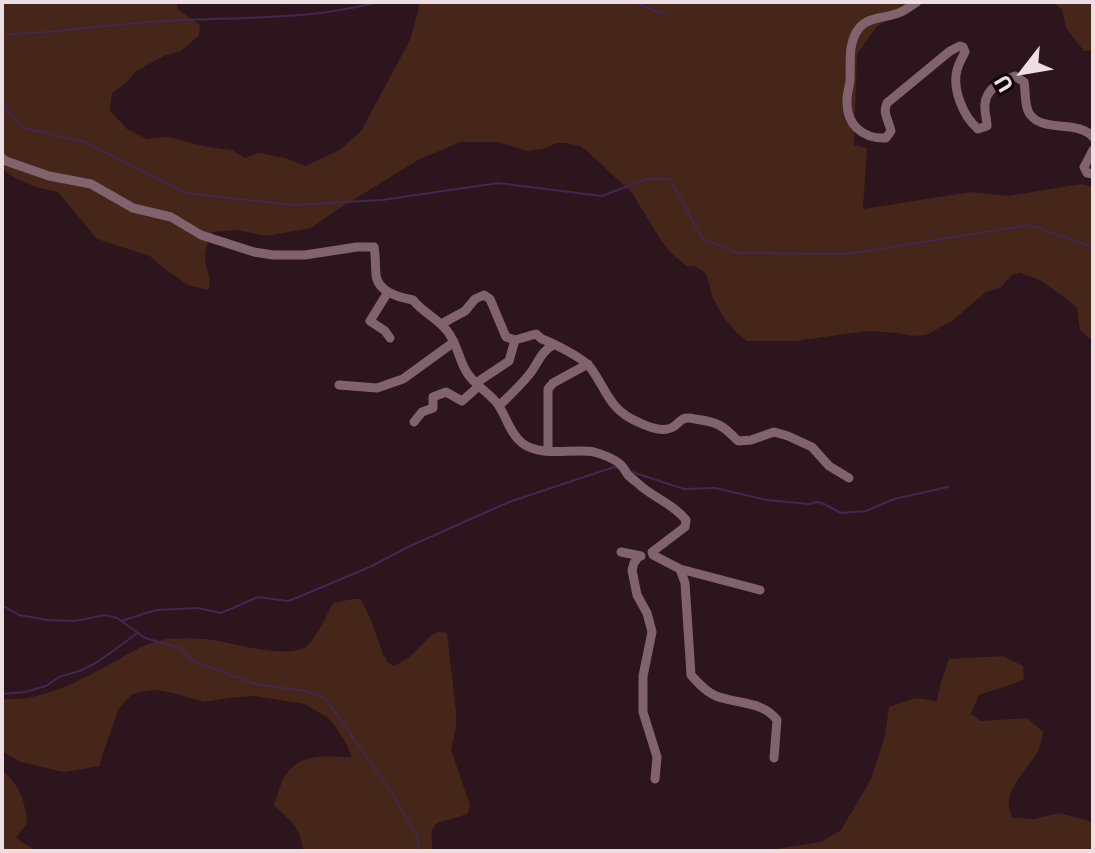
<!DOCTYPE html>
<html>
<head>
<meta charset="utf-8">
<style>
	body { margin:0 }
	#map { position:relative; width:1095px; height:853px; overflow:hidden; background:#2c151d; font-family:"Exo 2",sans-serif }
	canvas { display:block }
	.frame { position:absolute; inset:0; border:4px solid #eedde2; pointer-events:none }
	.north { position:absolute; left:983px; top:32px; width:80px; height:80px; -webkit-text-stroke:6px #0e0508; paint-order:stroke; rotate:239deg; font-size:22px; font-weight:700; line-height:32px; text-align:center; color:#eedde2 }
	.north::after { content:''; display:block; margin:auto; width:28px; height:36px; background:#eedde2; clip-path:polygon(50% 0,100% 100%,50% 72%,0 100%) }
</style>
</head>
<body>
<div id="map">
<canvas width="1095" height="853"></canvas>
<div class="frame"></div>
<div class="north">U</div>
</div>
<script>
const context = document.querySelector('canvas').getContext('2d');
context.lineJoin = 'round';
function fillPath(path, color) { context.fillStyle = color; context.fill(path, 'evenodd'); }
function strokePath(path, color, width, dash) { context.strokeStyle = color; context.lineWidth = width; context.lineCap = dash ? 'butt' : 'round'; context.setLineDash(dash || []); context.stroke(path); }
const green = new Path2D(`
	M2,2H176L178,10L200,25L199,36L179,52L166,55L136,71L125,84L112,93L110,111L127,129L147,139L169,137L207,147L232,150L245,158L258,153L286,158L305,166L340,150L361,131L410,40L419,8L418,2H924L877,26L857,54L854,145L867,148L863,209L971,192L1008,196L1082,184L1093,187V342L1080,330L1077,308L1072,303L1040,280L1020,273L1012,275L1000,288L986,292L952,321L926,335L912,336L897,333L867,331L795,341H747L735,331L725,319L713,299L707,276L702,270L695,266H687L672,254L662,242L632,193L586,150L580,146L565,143H557L543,149L528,151L497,142H460L418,160L335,211L311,228L267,236L236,230L213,232C209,240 205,248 205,257C205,270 213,278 208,290L188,285L162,267L150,256L97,239L58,192L36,187L15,178L2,169Z
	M1051,2H1093V51H1084L1066,28L1062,9Z
	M353,599H361L372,623L383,654L387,662L394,666L410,657L432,635L439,631L447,633L456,712V727L451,750L470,805L468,813C442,826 427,813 433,851H303C301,827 290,821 274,805C284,773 289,758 327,756C336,756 343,758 352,757L346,743L334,724L328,718L305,704L254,696L228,698L204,702L173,693L155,690L139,692L131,695L118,710L99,766L66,772L59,771L21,762L2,751V699C40,702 80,681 112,663C130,653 148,641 168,639C180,638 194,638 205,639C228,641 291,662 308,645C316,638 328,613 333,603Z
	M1003,656L1023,666L1024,679C1009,687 994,689 979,695L971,714L981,721L1027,718L1043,732C1042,738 1041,745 1038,751C1027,771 998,794 1013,818L1034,819L1059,813L1093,822V851H762L821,842L841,830L871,779L885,736L889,707L915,698L937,701L941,682L949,659Z
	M2,771C19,783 26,803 27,823L16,838L36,851H2Z`);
const stream = new Path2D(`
	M633,2L666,15
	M2,34C52,34 101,25 150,22C226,16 304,22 378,2
	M2,105L24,128L85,142L186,193L292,205L382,200L498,183L602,196L647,179H670L702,238L737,253L847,254L1030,225L1093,247
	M632,472L684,489L715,488L767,500L809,504L817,502L824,504L841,513L866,511L894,499L948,487
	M2,605L19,615L47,620L75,621L105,615L117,618L145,638L180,648L194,661L255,684L305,691L325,698L392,793L416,834L420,851
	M121,621L156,610L198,608L221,613L258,597L288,601L296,598L370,567L410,546L509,502L614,467L618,468
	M2,694L25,692L46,686L59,677L82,670L99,661L136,634`);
const minor = new Path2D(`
	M917,2C912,5 907,9 901,12C889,18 870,16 860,27C847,42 851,63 850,81C849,88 847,94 847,100C846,124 862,139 886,138L891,131C889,120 882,114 887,103L950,51L960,46L963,47L965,52C962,58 959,63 957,70C952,89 963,116 978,129L987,126C987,119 984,111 985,104C986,89 1002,80 1015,76L1024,82C1026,92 1024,104 1029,113C1042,134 1078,119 1093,137
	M1093,150L1084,167L1087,173L1093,174
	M2,158L6,161L49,176L91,184L133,208L171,217L201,235L254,252L273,255H305L357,247H374C376,257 375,265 376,275C378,292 398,297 413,300C423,313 439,319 448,332C457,344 459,359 466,371C473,384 487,391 496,402C506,414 509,433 522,443C542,458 572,448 594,452C602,454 615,459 621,465C624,468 626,472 628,475C632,479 638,483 642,487C657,499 674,505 686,520L685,527L652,552L653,555L680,569L685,583L691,675C698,683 706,692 716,696C737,704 763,701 777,720L774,758
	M388,292L370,321L385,331L390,338
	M441,324L465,311L475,299L484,295L490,299L506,337L515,340L536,334L542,339C553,343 583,358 590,367C607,390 609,410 638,422C648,427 663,433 673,427C677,425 679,421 683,419C688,417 691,418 695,419C717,422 723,425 738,441L751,440L774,432L788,436L812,447L829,466L849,478
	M476,383L509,361L515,340
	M339,385L377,388L403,379L454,342
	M499,406C509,396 519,387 528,376C537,366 540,352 553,345
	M414,422L422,412L433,408V397L446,392L462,401L479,386
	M548,450V389L553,383L588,364
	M621,552L641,556
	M639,556L634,563L632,570L637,595L647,613L652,632L643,676V712L657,757L655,779
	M680,569L760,590`);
fillPath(green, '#452618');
strokePath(stream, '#432652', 2);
strokePath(minor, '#80636c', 9);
</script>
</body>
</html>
